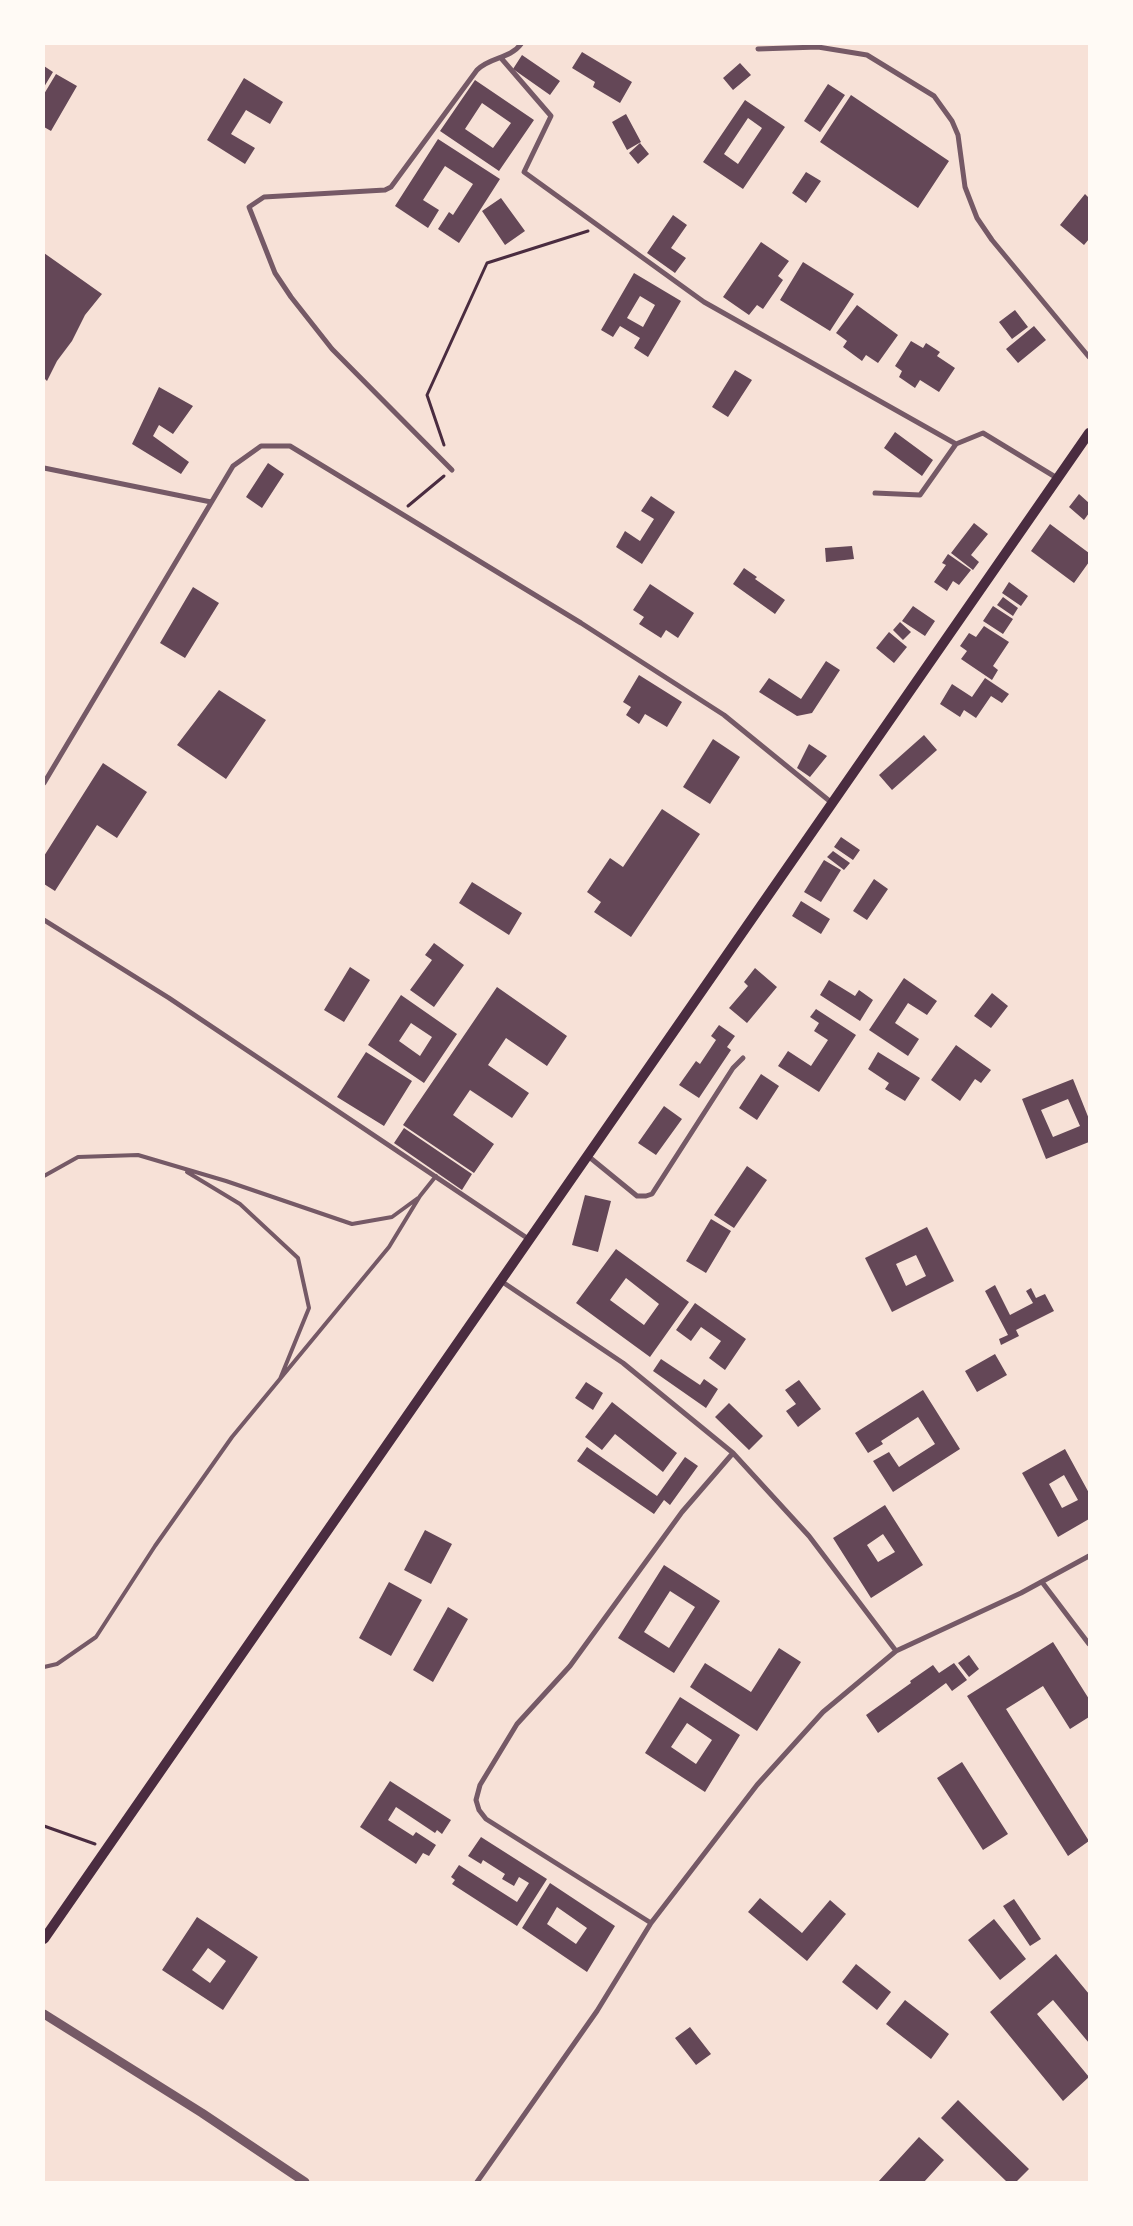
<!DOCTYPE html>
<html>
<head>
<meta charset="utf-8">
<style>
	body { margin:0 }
	#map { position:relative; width:1133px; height:2226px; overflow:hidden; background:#f7e1d7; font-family:"Titillium Web",sans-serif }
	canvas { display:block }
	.frame { position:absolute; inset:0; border:45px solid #fffaf5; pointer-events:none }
</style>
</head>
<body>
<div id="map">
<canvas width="1133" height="2226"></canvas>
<div class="frame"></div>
</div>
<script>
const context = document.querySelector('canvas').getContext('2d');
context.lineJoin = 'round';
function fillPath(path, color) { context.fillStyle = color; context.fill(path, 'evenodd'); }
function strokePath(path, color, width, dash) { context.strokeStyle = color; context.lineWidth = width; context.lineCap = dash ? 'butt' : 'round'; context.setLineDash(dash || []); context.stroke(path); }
const building = new Path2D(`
	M582,52L632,82L620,103L593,87L595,82L572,68Z
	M522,55L560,81L550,95L513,69Z
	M740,63L751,75L733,90L723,78Z
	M44,66L53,72L44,87Z
	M56,74L77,86L51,131L44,127V94Z
	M244,78L283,102L270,124L246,110L231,134L255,148L245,164L207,140Z
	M475,80L534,120L499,171L440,131ZM482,103L511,123L493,148L465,129Z
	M828,84L845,95L820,132L804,121Z
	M851,95L949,161L918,208L820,142Z
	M745,100L785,127L743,189L703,162ZM748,118L762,128L738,164L724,154Z
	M626,114L641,142L627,150L612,122Z
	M438,139L500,179L459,243L438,229L449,212L453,215L473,184L445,166L423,200L439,210L428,228L395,206Z
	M640,143L649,154L638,164L629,153Z
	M806,172L821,181L806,203L792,193Z
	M1085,194L1089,198V239L1084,245L1060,225Z
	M501,198L525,231L505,245L482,211Z
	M673,215L687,225L671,248L686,258L675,273L647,253Z
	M761,242L789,261L778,276L783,280L763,309L757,305L749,315L723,297Z
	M44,253L102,294L85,315L72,341L57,361L47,381L44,378Z
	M803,262L854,294L830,331L780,300Z
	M634,273L681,301L648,357L634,348L640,338L620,326L613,337L601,330ZM640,296L655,305L643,327L627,318Z
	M857,305L898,335L878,363L866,355L862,361L843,347L847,341L836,333Z
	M1015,310L1028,327L1012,339L999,322Z
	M1034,326L1046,340L1018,363L1006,349Z
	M911,341L923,348L926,343L940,352L937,356L955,368L939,392L920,380L915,388L899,377L902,371L895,366Z
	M735,370L752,380L728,417L712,407Z
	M159,387L193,406L173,434L159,425L153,436L189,462L181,474L132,444Z
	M895,432L933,460L922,476L884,448Z
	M268,463L284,474L262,508L246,497Z
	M1079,494L1089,503V513L1084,520L1069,507Z
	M651,496L675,512L642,564L616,547L625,531L640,541L654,519L641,511Z
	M974,523L988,534L971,555L979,562L973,570L951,553Z
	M1050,524L1089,553V562L1074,583L1031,551Z
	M852,546L854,559L826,562L825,548Z
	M948,554L971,570L959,585L953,581L947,591L934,582L946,565L942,563Z
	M744,568L757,577L755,579L785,600L775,614L733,584Z
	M1009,582L1028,596L1021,606L1002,593Z
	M650,584L694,613L678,638L666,630L661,638L639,624L644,617L633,610Z
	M193,587L219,603L185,658L160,643Z
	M1003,597L1018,608L1013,616L997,605Z
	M913,606L935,621L925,636L902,621Z
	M993,606L1013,619L1003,634L983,621Z
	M900,622L911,632L903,640L893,630Z
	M984,626L1009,642L993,666L998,670L992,680L961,659L967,651L960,646L969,633L976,637Z
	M889,632L907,647L894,663L876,648Z
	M826,661L840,670L812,713L797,716L759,692L769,678L801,699Z
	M639,675L682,702L667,727L645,714L639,724L626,715L631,707L623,702Z
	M985,678L1009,694L1002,703L991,696L976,718L964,710L960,717L940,704L952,684L972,697Z
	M219,690L266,720L226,779L177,745Z
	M924,735L937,750L892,790L879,775Z
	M713,739L740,757L710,804L683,787Z
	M809,744L827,756L810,777L797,768Z
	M103,763L147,792L117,838L97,825L55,891L44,884V856Z
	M662,809L700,834L631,937L594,912L601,902L587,892L610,858L623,867Z
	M841,837L860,850L853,860L834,847Z
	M833,851L850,863L844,870L827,857Z
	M824,860L841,870L821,902L804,892Z
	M874,879L888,889L867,920L853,911Z
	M472,882L522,913L509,935L459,903Z
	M801,901L830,919L821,934L792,916Z
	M434,943L464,965L434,1007L410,990L432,960L425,955Z
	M350,967L370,980L344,1022L324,1010Z
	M755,968L777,987L747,1023L729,1008L748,986L744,982Z
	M904,978L937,1001L927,1015L908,1003L895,1023L919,1039L908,1056L869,1030Z
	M829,980L855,996L859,990L873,1000L860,1021L820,995Z
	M497,987L567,1036L547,1066L506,1038L488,1065L529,1093L512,1118L470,1090L453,1115L494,1144L474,1173L403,1125Z
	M992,993L1008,1006L991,1028L974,1016Z
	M401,995L457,1034L424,1083L368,1045ZM411,1023L432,1037L420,1056L399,1041Z
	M816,1009L856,1035L819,1092L778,1066L788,1051L811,1066L828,1040L814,1031L819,1023L810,1017Z
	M719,1025L735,1036L727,1047L731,1050L699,1098L679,1085L696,1061L700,1064L716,1040L711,1036Z
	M956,1045L991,1070L981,1083L975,1079L960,1101L931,1080Z
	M366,1052L412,1081L384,1126L337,1097Z
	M878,1052L920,1078L905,1101L885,1089L889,1083L868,1069Z
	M761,1074L779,1086L757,1120L739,1108Z
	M1073,1079L1089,1119V1142L1046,1159L1022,1099ZM1068,1099L1080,1126L1053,1137L1041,1110Z
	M664,1106L682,1119L656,1155L638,1143Z
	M404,1128L472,1174L462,1190L394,1143Z
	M747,1166L767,1180L734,1228L714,1215Z
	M585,1195L611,1201L598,1252L572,1245Z
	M711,1219L731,1231L706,1273L686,1261Z
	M927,1227L954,1281L892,1312L865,1258ZM916,1255L926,1276L906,1286L896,1264Z
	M616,1249L689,1302L650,1357L576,1303ZM626,1278L659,1304L644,1325L610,1300Z
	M995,1285L1010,1315L1033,1303L1026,1291L1031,1288L1036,1298L1045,1294L1054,1311L1016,1330L1019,1336L1001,1345L999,1339L1008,1335L985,1291Z
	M695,1303L746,1339L725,1370L709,1358L721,1341L701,1327L691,1341L676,1330Z
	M995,1354L1007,1375L977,1392L965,1371Z
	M661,1359L700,1385L704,1379L718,1389L706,1408L653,1371Z
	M799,1380L821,1409L798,1427L786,1411L796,1404L785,1390Z
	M586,1382L603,1393L593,1410L575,1398Z
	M923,1390L960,1449L893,1492L873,1461L889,1452L899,1467L935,1444L918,1417L881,1441L883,1444L868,1453L855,1433Z
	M612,1402L677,1453L663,1472L615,1434L602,1450L585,1437Z
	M729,1403L763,1436L749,1450L715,1417Z
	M587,1447L657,1496L685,1457L698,1466L670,1505L664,1500L654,1514L577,1461Z
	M1065,1449L1089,1493V1519L1058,1537L1022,1473ZM1064,1475L1078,1500L1062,1508L1049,1484Z
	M885,1505L923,1565L871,1598L833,1538ZM883,1534L895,1552L878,1562L867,1545Z
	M425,1530L452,1544L431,1584L404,1570Z
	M664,1565L720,1601L674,1673L618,1638ZM670,1591L695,1607L669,1648L644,1632Z
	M389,1582L422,1600L391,1656L359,1638Z
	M448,1607L468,1619L433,1682L413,1670Z
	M1053,1642L1089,1699V1717L1070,1729L1043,1686L1006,1709L1089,1841L1068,1856L967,1696Z
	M779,1648L801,1662L757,1731L690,1687L705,1663L751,1692Z
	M969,1655L979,1669L969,1677L958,1663Z
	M954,1663L967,1680L952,1691L946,1683L878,1733L866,1715L911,1683L910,1681L933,1665L939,1673Z
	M680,1697L740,1735L705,1792L645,1753ZM687,1723L712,1740L696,1764L671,1747Z
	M962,1762L1008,1834L983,1850L937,1778Z
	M390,1781L451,1820L442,1834L437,1830L435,1833L396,1807L388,1820L413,1836L416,1832L436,1845L429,1856L423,1853L416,1864L360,1827Z
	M481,1837L547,1879L517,1926L452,1884L455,1880L451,1877L459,1865L517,1902L529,1883L519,1877L514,1886L502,1879L505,1874L483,1860L481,1864L468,1856Z
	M550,1883L615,1926L587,1972L522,1928ZM557,1907L587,1928L576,1944L547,1924Z
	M760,1898L802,1933L830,1900L846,1914L807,1961L748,1912Z
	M1014,1899L1041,1939L1030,1946L1003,1906Z
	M197,1917L258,1957L223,2010L162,1970ZM208,1948L226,1961L210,1983L192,1970Z
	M994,1919L1026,1959L1000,1980L968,1940Z
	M1056,1954L1089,1994V2043L1053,2000L1037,2014L1089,2077L1063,2101L990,2012Z
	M856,1964L891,1992L877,2010L842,1982Z
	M905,2000L949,2034L931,2059L886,2024Z
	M690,2027L711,2054L696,2065L675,2038Z
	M958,2100L1029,2169L1016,2182H1007L941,2118Z
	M919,2137L944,2160L924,2182H878Z`);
const path = new Path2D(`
	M444,445L427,395L487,263L588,231
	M408,506L444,476
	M44,1826L95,1844`);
const service = new Path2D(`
	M187,1172L240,1204L298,1258L309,1308L280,1379
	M44,1176L78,1157L138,1155L226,1181L352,1224L392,1217L418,1198
	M44,1667L57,1664L96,1637L155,1546L232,1437L389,1247L420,1196L436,1176`);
const minor = new Path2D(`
	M758,49L818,47L867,55L934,96L952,121L958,135L965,187L977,218L992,240L1089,357
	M501,58L551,116L524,172L704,302L956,444L983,433L1057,478
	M44,468L211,502
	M452,470L332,349L291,297L275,273L249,207L264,197L385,190L391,187L477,70C489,57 510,59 521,44
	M875,493L920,495L956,444
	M44,783L233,466L261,446H290L581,623L724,715L832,803
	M44,920L169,998L530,1240
	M588,1156L637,1196H646L652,1194L733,1068L743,1058
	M501,1281L623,1363L733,1453L809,1536L896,1651
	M1042,1582L1089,1644
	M651,1923L486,1819L479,1810L476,1800L480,1785L517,1724L570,1666L682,1512L733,1453
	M477,2182L597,2011L651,1923L757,1785L823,1712L896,1651L1021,1593L1089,1556`);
const tertiary = new Path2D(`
	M44,2014L202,2113L305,2182`);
const secondary = new Path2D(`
	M44,1939L1089,433`);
fillPath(building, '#644757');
strokePath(path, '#4a2c40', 3);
strokePath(service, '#755966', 4);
strokePath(minor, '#755966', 5);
strokePath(tertiary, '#755966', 9);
strokePath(secondary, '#4a2c40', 10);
</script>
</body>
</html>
